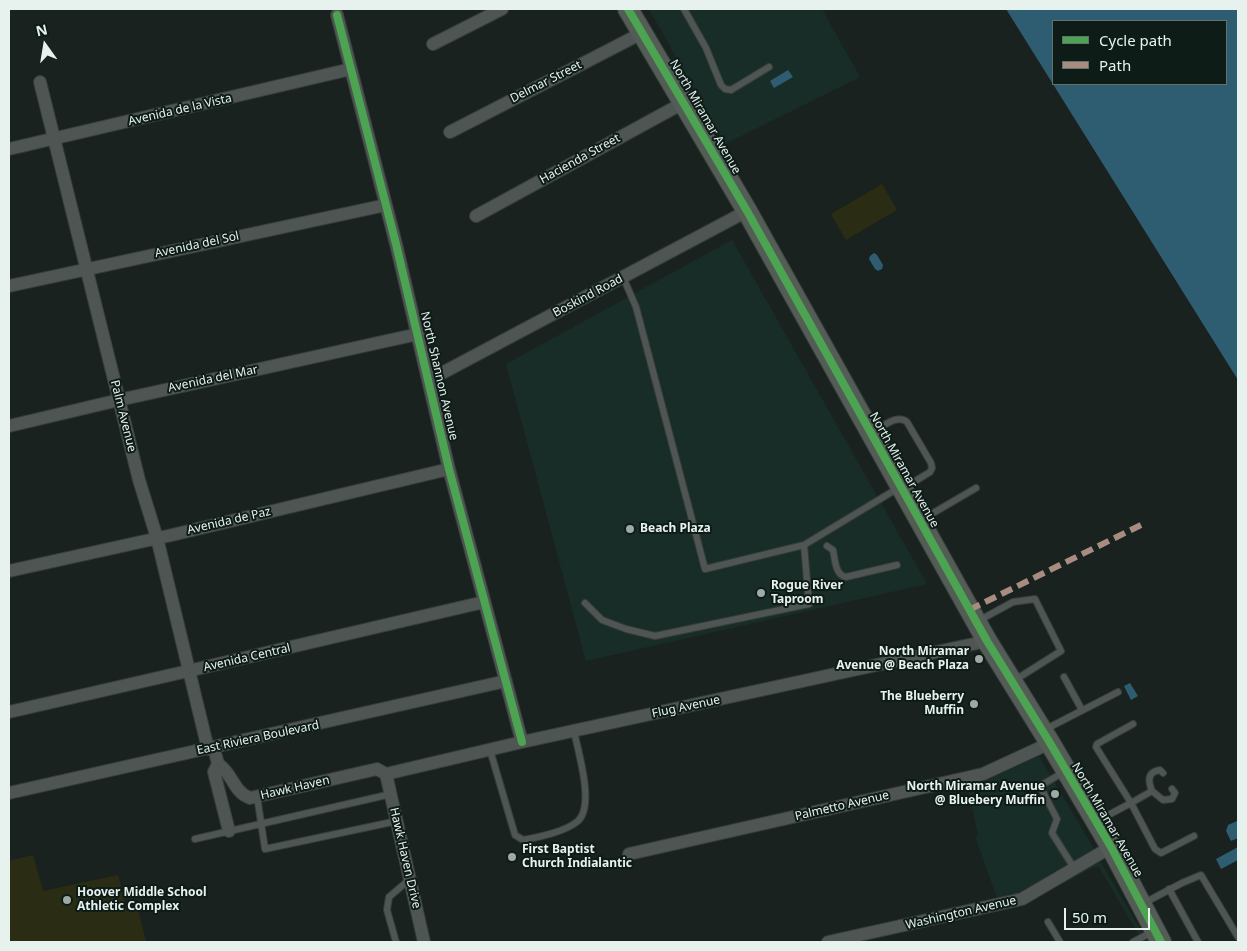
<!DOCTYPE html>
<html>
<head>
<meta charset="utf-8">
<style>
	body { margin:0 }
	#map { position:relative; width:1247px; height:951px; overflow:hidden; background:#1a221f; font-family:"Noto Sans",sans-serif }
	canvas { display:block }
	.frame { position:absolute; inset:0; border:10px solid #e7f1ed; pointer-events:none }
	.legend { position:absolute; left:1052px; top:20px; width:175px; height:65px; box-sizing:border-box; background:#0d1c17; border:1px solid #64716d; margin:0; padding:6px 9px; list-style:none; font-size:15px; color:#e7f1ed }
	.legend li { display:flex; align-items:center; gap:10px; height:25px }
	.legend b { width:25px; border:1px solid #64716d }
	.north { position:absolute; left:20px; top:20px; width:50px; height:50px; -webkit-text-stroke:4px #0d1c17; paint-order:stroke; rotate:347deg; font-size:14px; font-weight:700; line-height:20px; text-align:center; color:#e7f1ed }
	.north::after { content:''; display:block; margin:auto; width:18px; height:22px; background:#e7f1ed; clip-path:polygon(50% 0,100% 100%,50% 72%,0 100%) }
	.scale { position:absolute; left:1064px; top:908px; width:86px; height:22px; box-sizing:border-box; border:2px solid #e7f1ed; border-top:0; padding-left:6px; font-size:15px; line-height:18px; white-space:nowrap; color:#e7f1ed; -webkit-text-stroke:4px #0d1c17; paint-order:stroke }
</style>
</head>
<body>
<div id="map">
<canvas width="1247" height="951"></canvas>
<div class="frame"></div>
<ul class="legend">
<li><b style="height:6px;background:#4ca352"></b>Cycle path</li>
<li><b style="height:6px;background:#a88b81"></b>Path</li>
</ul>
<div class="north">N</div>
<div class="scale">50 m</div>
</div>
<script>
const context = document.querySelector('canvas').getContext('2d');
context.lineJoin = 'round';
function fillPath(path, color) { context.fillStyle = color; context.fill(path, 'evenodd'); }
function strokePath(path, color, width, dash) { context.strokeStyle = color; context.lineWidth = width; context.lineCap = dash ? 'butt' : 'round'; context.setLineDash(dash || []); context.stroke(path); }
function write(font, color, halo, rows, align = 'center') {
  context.font = font + ' "Noto Sans",sans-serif'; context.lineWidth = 4; context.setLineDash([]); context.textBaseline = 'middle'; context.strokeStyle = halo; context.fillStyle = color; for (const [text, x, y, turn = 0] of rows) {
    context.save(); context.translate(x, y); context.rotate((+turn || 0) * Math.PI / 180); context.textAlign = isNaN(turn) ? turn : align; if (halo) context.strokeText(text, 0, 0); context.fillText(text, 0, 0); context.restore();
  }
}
const built = new Path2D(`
	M649,9H822L860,77L725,144Z
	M732,240L927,584L586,661L506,364Z
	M1039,756L1094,849L1020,893L997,898L975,836L978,835L967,785L985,781Z
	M1100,861L1143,934L1148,942H1143L1099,867H1094L1051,890Z`);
const green = new Path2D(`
	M882,184L897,210L846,240L831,214Z
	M33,855L43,891L118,875L127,911L138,909L146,942H9V861Z`);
const water = new Path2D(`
	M1006,9H1238V380ZM1226,21V84H1053V21Z
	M788,70L793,77L774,88L770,81Z
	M874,253L877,255L883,265L882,269L878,271L875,269L869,259L870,256Z
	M1130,683L1138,696L1131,700L1124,686Z
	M1237,821L1238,824V838L1231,841L1226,831L1228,825Z
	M1238,847V860L1221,869L1216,859Z`);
const lane = new Path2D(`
	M684,9L706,48L721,85L725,89L731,90L769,67
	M623,277L636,307L705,569L804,545L900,487
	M874,431C884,426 897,414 907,422L931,463L932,468L930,472L904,488
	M923,519L976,488
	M827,546L833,550C835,559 835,575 846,577L897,565
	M585,603L602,620L626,629L655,636L809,604L804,545
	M980,620L1013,602L1035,599L1061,651L1015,680
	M1064,677L1082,710
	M1046,729L1118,692
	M490,750L515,835L523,840C539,837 565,832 578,821C595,805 578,752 574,731
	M1064,772L1040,786L1057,819L1052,833L1074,868
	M1172,789L1175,793L1172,799L1163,800L1152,791L1131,803L1155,849L1161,853L1194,836
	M1152,791C1148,781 1147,772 1160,770L1163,773
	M257,796L265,849L397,821
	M1099,820L1131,803L1096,747L1097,744L1133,724
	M195,839L391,794
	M1169,889L1198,942
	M1144,903L1182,883L1201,875L1238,937
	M1048,922L1060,942
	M396,942L387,910L389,897L410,879
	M1133,942L1152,932`);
const street = new Path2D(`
	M337,15L396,244L449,469L522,742
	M433,44L502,9
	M40,82L139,480L157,538L208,749
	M450,132L642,33
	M9,149L351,69
	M476,216L683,103
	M9,286L386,205
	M429,380L747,211
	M9,426L119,400L418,334
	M9,571L172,535L449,469
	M9,712L188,671L484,602
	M216,756L218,764L214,772L229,831
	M218,764C232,772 234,793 250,798L377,769L386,774
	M386,774L522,742L987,641
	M386,774L424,942
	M9,793L506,681
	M629,854L983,774L1050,743
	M828,942L1022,899L1111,847`);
const primary = new Path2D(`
	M628,9L747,211L987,641L1050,743L1111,847L1161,942`);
const quiet = new Path2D(`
	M969,610L1141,525`);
const cycleway = new Path2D(`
	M628,9L747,211L987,641L1050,743L1111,847L1161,942
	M337,15L396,244L449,469L522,742`);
const markers = [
	[630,529,5,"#9fa9a5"],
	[761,593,5,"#9fa9a5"],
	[979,659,5,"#9fa9a5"],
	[974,704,5,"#9fa9a5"],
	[1055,794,5,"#9fa9a5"],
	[512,857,5,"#9fa9a5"],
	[67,900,5,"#9fa9a5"]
];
const streetNames = [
	["Delmar Street",546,82,-27],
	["Avenida de la Vista",180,110,-13],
	["North Miramar Avenue",705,117,60],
	["Hacienda Street",580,159,-29],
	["Avenida del Sol",197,245,-12],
	["Boskind Road",588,296,-28],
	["North Shannon Avenue",439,376,77],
	["Avenida del Mar",213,379,-12],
	["Palm Avenue",123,416,76],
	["North Miramar Avenue",904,470,61],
	["Avenida de Paz",229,521,-13],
	["Avenida Central",247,658,-13],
	["Flug Avenue",686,707,-12],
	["East Riviera Boulevard",258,738,-12],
	["Hawk Haven",295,788,-13],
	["Palmetto Avenue",842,806,-13],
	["North Miramar Avenue",1107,820,60],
	["Hawk Haven Drive",405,858,77],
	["Washington Avenue",961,913,-13]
];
const poiNames = [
	["Beach Plaza",640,529],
	["Rogue River",771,586],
	["Taproom",771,600],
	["North Miramar",969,652,"right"],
	["Avenue @ Beach Plaza",969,666,"right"],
	["The Blueberry",964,697,"right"],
	["Muffin",964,711,"right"],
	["North Miramar Avenue",1045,787,"right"],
	["@ Bluebery Muffin",1045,801,"right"],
	["First Baptist",522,850],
	["Church Indialantic",522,864],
	["Hoover Middle School",77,893],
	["Athletic Complex",77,907]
];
fillPath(built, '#182d27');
fillPath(green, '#2a2d14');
fillPath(water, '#2e5d72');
strokePath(lane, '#363d3a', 8);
strokePath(street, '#363d3a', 14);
strokePath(primary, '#363d3a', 22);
strokePath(lane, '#4f5553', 6);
strokePath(street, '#4f5553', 12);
strokePath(primary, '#535d56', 20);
strokePath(quiet, '#a88b81', 6, [12, 6]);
strokePath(cycleway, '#4ca352', 8);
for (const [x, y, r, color] of markers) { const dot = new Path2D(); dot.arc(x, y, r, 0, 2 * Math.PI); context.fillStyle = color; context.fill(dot); strokePath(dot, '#0d1c17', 2); }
write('12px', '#e7f1ed', '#0d1c17', streetNames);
write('bold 12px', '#e7f1ed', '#0d1c17', poiNames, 'left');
</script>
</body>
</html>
